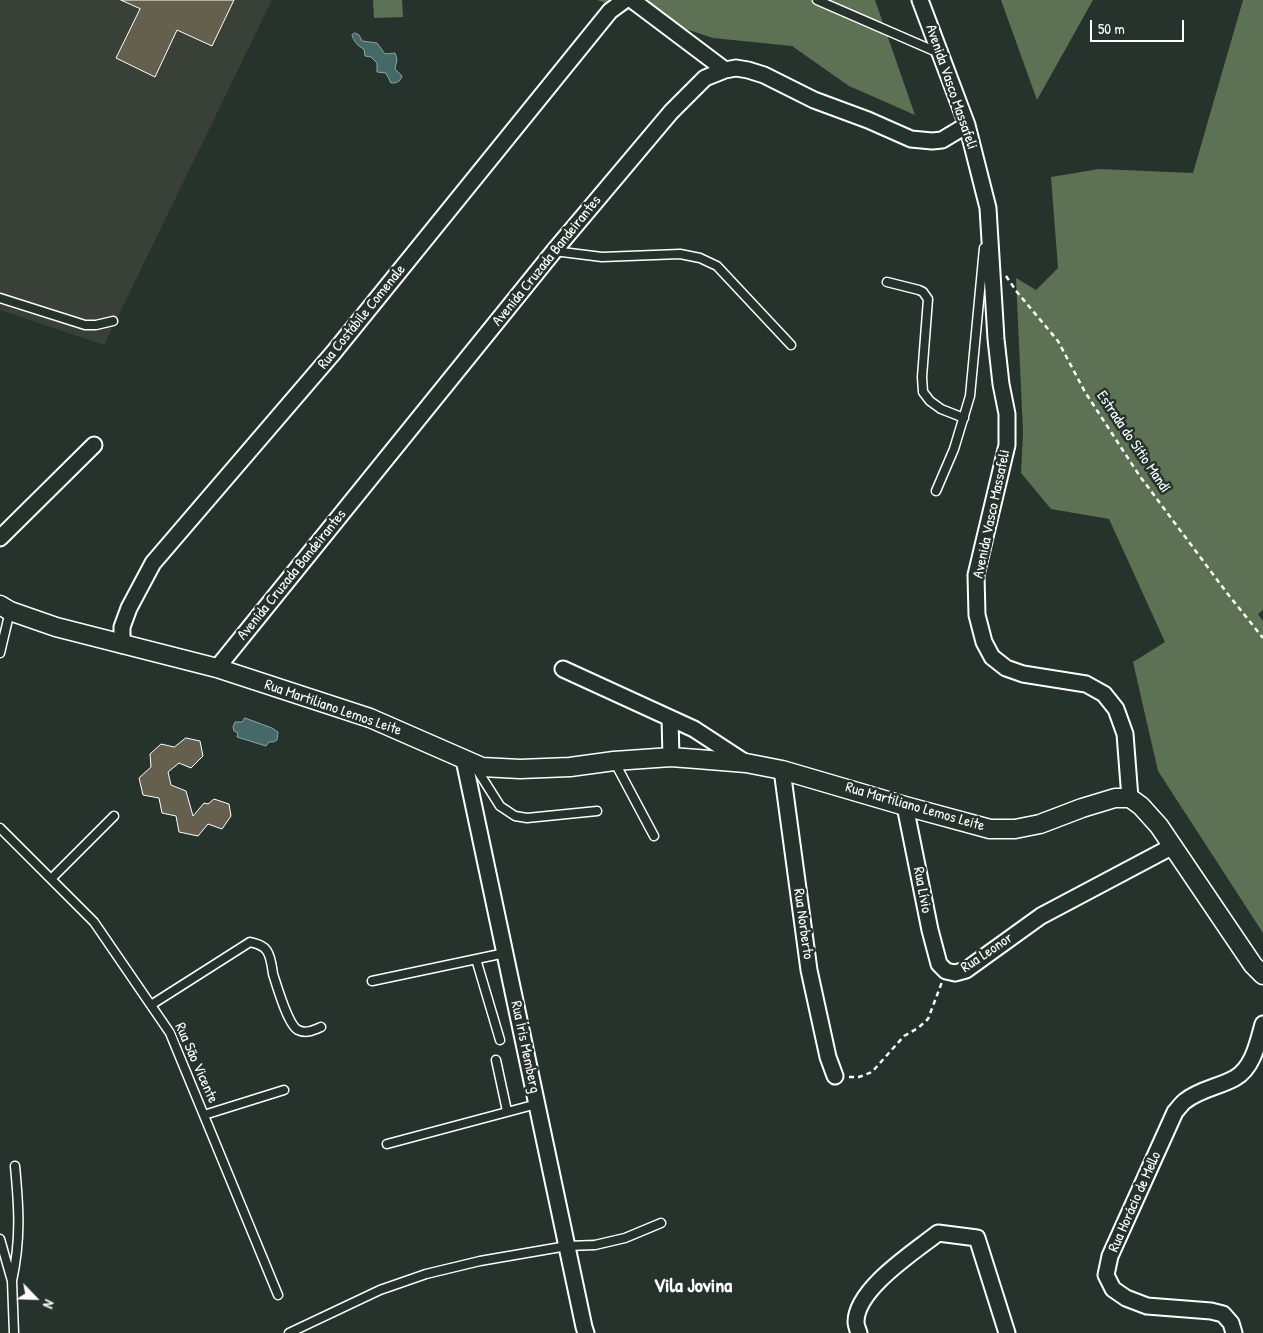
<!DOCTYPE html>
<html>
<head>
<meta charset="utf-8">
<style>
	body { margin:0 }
	#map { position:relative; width:1263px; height:1333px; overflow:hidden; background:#26332d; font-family:"Patrick Hand",sans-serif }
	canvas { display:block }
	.north { position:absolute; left:10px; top:1273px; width:50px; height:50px; -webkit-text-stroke:4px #26332d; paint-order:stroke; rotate:114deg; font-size:14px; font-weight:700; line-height:20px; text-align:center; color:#fff }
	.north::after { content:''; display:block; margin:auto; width:18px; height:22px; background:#fff; clip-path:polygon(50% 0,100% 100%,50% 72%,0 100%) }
	.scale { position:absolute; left:1090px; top:20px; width:94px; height:22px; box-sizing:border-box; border:2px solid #fff; border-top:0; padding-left:6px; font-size:15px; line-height:18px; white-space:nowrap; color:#fff; -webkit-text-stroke:4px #26332d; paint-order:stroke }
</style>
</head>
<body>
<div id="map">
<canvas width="1263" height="1333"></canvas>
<div class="north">N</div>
<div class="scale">50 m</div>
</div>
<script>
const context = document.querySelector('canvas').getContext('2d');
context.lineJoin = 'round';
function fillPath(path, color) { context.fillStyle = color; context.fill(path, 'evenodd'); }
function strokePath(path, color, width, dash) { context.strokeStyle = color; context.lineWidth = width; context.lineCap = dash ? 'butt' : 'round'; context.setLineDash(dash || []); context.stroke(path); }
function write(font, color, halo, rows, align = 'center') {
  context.font = font + ' "Patrick Hand",sans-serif'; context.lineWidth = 5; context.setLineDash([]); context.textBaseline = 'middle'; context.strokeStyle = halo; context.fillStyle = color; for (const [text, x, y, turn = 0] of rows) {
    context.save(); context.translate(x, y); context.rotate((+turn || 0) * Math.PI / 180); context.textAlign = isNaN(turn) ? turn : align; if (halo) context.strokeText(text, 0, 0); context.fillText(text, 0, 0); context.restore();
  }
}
const built = new Path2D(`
	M0,0H272L104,345L0,310Z`);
const green = new Path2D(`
	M373,0H402L403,17L374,18Z
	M597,0H875L915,115L849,86L792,46L713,38Z
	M1001,0H1093L1037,100Z
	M1243,0H1263V610L1258,614L1263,621V933L1158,771L1133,662L1165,642L1109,519L1051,509L1021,473L1023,432L1016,278L1036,290L1058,268L1051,177L1099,169L1193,173Z`);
const water = new Path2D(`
	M355,33L359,35L362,41L377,43L385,54L395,53L397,59L395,69L402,76C400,82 397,83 391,83L386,73L377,72V63L371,57L365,56L364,49C358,46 354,42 352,35Z
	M245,718L272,728L278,732L277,740L273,742H269L266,746L237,737L238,733L234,731L233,727L235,722H242Z`);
const building = new Path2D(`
	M121,0H234L212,46L177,30L155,77L116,58L140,9Z
	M186,738L200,741L203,756L191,768L179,763L168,772L171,785L186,791L193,816L204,803L208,804L214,799L229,804L231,816L222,829L208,824L198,836L179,832L176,816L162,813L159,798L143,795L139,778L151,767L150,754L161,744L174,747Z`);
const path = new Path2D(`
	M1006,276L1017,292L1058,341L1085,392L1139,475L1227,593L1263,638
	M849,1077H859L872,1072L904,1036L918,1028L928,1019L942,982`);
const service = new Path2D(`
	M817,0L939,53
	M554,251L602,257L680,254L700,258L717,266L791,345
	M887,282L919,290L923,292L928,299L922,377L923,392L930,401L941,409L964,418
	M0,298L85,325H96L113,321
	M936,491L954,449L970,396L984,248
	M0,653L10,611
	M614,761L654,836
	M476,768L500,806L515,816L527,818L597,811
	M0,828L94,922L170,1033L278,1295
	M51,879L114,816
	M476,959L500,1040
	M372,981L505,953
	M151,1005L250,942C257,944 263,945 267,951C271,957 272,967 273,974C277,986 288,1025 298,1030C306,1034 314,1030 321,1027
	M496,1060L507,1111
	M204,1115L284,1090
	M387,1144L537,1104
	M0,1239L12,1281L14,1333
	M12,1281C21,1239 19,1208 15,1166
	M289,1333L380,1290L426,1274L480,1261L567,1246L595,1245L625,1238L661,1223`);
const minor = new Path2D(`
	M632,0L725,70
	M920,0L967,125L988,208L996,339L1001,384L1007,414V445L976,575L977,615L984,642L992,657L1006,668L1023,674L1086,684L1104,694L1116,709L1125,734L1130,798
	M0,538L94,445
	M122,645V627L129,608L153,563L334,352L610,11L625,0
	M217,668L554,251L671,112L705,78L725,70L736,68L748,70L764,75L814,100L868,120L911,139L932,141L942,140L967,125
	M563,669L694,729L746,763
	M670,718L671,757
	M464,760L584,1327L586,1333
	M782,770L809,970L828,1057L835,1076
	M905,806L930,930L939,964L946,971L955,973L966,970L1041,916L1173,846
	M859,1333C858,1330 856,1325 856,1322C856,1289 914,1252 938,1233L977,1238L1007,1333
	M1234,1333L1231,1323L1223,1314L1211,1311L1147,1306L1126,1298L1113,1289L1106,1275L1110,1256L1175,1112C1178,1109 1181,1104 1185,1101C1200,1089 1219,1087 1235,1078C1253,1068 1258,1042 1263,1024`);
const tertiary = new Path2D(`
	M0,605L10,611L56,627L217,668L370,718L482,767L520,769L570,767L614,761L671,757L697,759L746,763L782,770L905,806L990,829H1015L1040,824L1082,808L1115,798H1130L1141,806L1159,826L1253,965L1263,975`);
const streetNames = [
	["Avenida Vasco Massafeli",951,87,71],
	["Avenida Cruzada Bandeirantes",547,261,-51],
	["Rua Costábile Comenale",362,317,-51],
	["Estrada do Sítio Mandí",1133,442,56],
	["Avenida Vasco Massafeli",992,514,-78],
	["Avenida Cruzada Bandeirantes",292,575,-51],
	["Rua Martiliano Lemos Leite",333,708,19],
	["Rua Martiliano Lemos Leite",915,807,16],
	["Rua Lívio",922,890,79],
	["Rua Norberto",803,924,82],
	["Rua Leonor",987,953,-34],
	["Rua Íris Memberg",525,1047,78],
	["Rua São Vicente",196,1063,66],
	["Rua Horácio de Mello",1135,1202,-66]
];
const districtNames = [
	["Vila Jovina",693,1287]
];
fillPath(built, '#394037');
fillPath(green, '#5d7154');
fillPath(water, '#446968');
strokePath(water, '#8fa5a4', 1);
fillPath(building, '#655f4e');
strokePath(building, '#fff', 1);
strokePath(service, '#fff', 11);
strokePath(minor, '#fff', 19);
strokePath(tertiary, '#fff', 21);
strokePath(path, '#fff', 2.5, [5, 4]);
strokePath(service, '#26332d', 8);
strokePath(minor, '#26332d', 15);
strokePath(tertiary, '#26332d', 18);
write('15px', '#fff', '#26332d', streetNames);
write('bold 20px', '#fff', '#26332d', districtNames);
</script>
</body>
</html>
